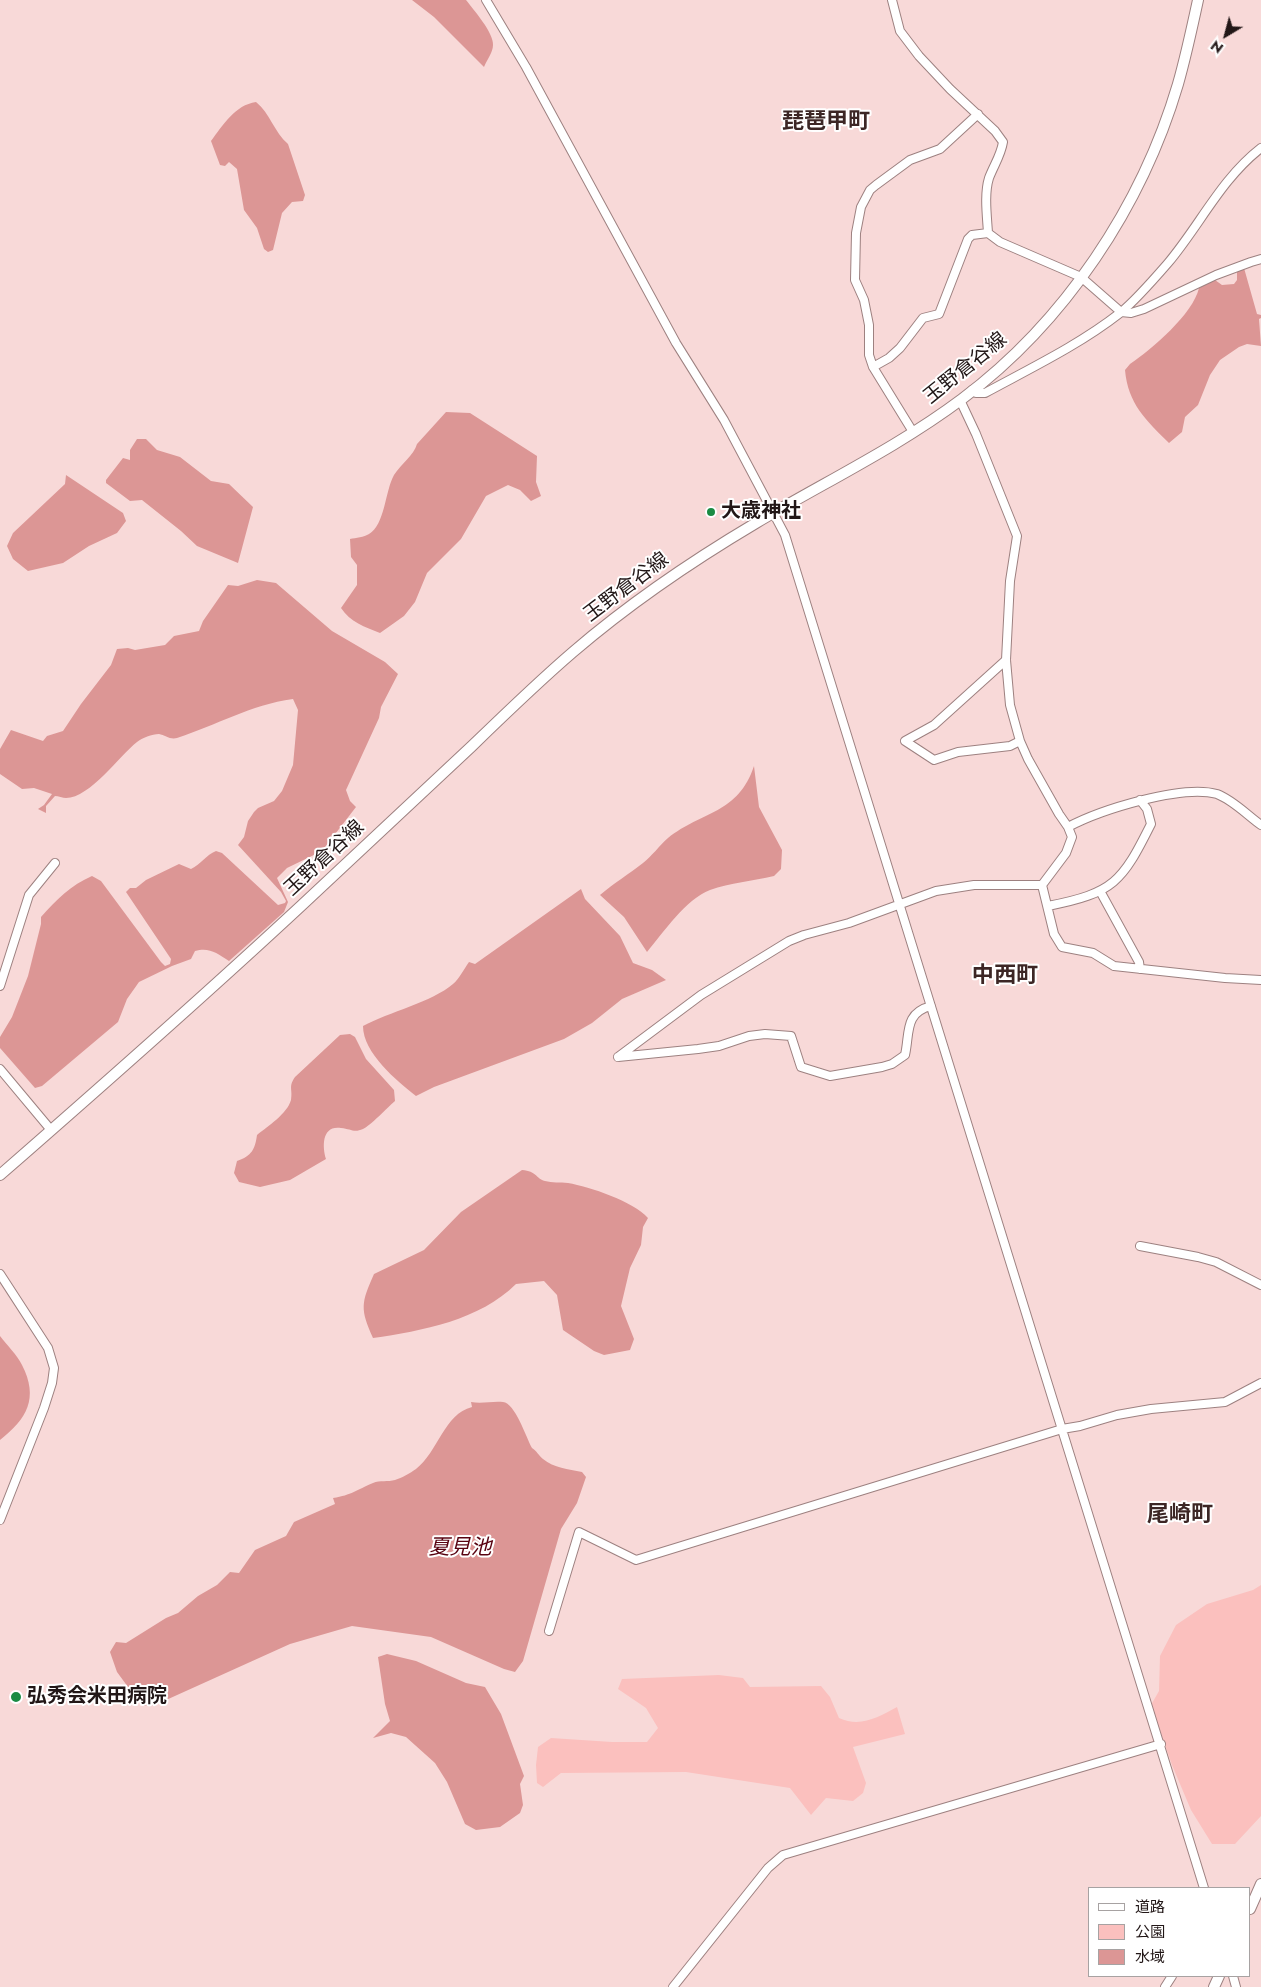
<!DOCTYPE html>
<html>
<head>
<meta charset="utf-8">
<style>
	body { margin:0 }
	#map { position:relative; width:1261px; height:1987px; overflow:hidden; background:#f8d9d8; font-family:Jost,"Noto Sans JP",sans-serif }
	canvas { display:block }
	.legend { position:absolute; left:1088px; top:1887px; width:162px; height:90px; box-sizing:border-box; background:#fff; border:1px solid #a7a2a2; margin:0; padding:6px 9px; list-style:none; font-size:15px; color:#221717 }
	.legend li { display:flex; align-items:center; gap:10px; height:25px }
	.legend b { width:25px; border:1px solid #a7a2a2 }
	.north { position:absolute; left:1201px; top:10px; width:50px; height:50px; -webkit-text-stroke:4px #fff; paint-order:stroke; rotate:217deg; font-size:14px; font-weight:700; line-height:20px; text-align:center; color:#221717 }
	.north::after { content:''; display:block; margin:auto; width:18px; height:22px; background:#221717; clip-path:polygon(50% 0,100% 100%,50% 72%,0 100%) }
</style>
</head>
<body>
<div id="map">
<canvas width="1261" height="1987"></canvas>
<ul class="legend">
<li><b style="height:6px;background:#fff"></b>道路</li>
<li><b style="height:14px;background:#fbc0be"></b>公園</li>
<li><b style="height:14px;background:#dc9695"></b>水域</li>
</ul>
<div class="north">N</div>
</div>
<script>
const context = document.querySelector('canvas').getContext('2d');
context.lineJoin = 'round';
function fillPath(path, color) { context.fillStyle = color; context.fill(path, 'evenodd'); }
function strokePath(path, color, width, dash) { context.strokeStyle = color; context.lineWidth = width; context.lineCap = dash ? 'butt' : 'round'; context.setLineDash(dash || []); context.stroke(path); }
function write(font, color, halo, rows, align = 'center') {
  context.font = font + ' Jost,"Noto Sans JP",sans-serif'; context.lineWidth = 4; context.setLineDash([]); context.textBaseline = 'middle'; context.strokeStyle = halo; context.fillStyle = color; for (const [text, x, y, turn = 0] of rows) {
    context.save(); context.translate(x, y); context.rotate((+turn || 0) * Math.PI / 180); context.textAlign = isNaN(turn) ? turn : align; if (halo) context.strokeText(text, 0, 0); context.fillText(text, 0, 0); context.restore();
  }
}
const green = new Path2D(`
	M1261,1585V1816L1235,1844H1212L1191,1810L1172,1765L1151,1705L1159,1691L1160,1656L1176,1625L1207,1604L1253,1590Z
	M719,1675L743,1678L750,1687L821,1686L830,1697L839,1718C861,1728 878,1717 897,1707L905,1734L853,1747L866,1783L863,1793L853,1801L826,1798L811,1815L790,1788L686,1772L561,1773L543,1787L537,1783L536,1765L538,1747L551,1738L612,1742H647L658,1728L646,1708L618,1689L622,1679Z`);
const water = new Path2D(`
	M412,0H466C473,9 494,33 493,45C493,52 487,60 484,67L434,17Z
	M256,102C270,113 274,132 288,144L305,195L303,201L292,202L282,213L273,250L268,252L264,249L257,228L244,210L237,169L229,162L225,166L220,165L211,141C223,125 235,105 256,102Z
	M1244,268L1257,314L1261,315V318L1259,319L1261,346L1247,344L1239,347L1220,360L1210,375L1198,405L1185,417L1182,432L1169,443C1146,420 1128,404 1125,370L1130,364C1152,349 1193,314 1199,288L1215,280L1222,285L1234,284L1237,280V271Z
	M446,412L470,413L537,456L536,482L541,496L531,501L520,490L508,485L486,496L461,539L427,573L415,602L404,616L380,633C365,627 350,622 341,608L357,585V565L351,557L350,539C356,538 364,537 369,534C385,525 385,491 394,475C401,464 414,455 417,444Z
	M137,439H146L157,450L180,457L211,481L229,484L253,507L238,563L197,546L181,531L142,500L130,501L106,483V480L123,458L130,460V450Z
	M66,475L123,513L126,521L117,533L89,546L63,563L28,571L13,559L7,546L13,533L65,484Z
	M257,580L276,583L332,631L385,662L398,674L381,707L379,718L346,790L350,801L356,807L322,851L287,868L277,878L288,902L284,912L229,961C217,953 209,947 195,951L191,959L172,966L139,982L127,999L118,1022L42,1086L35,1088L0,1048V1037L12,1017L28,976L41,924V917C56,900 71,885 92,876L101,881L161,962L165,966L170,964L171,959L126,892L130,888H136L146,880L179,864L191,869C201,864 206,855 216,851L222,853L278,905L285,903L286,901L281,892L238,845L244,837L248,821L254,812L258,808L274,801L282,791L293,765L298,710L293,699C250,705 217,725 177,738C170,740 165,735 159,734C152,734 142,738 137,742C120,755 90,798 66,798C63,798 58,796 55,796L46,806V813L38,809L44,805L52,794L34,788L22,789L0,774V749L11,730L43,741L47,736L63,731L81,704L111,665L117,649L128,648L135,650L165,645L174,636L199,631L203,621L228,585L238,586Z
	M754,766L759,807L782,850L781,869L774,876C753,881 730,883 710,890C686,899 663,933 647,952L624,917L600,895C614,883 629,874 643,863C652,856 659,846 668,838C702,811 738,814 754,766Z
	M581,889L585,899L620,936L633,963L652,970L666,980L622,999L592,1023L564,1039L434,1087L416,1096C397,1081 363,1053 363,1026C389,1012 432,1002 453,984C459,979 464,969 469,962L475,964Z
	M350,1034L355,1037L366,1059L394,1090L395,1101C388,1107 370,1126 363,1129C354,1133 351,1129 341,1128C322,1125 322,1146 326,1159L290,1180L260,1187L239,1182L234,1173L237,1161C252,1156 255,1149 257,1135C268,1126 287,1114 291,1100C293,1089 288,1087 295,1077L340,1035Z
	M522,1170C537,1171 535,1178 545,1181C552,1183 560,1182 568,1183C590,1187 633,1201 648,1218L643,1227L641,1245L630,1268L621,1306L634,1339L630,1350L604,1355L594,1351L563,1330L557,1295L544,1281L516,1284C480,1320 422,1331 373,1338C360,1309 361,1303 374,1274L424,1250L461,1212Z
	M0,1336C7,1345 17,1355 22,1365C39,1398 27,1419 0,1440Z
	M471,1402C482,1404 492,1401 503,1402C515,1403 526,1437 532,1448C537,1451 538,1455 543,1459C554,1468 568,1469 582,1472L586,1477L577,1503L561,1529L523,1661L515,1672L504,1669L431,1637L352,1626L290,1644L155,1705L142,1706L117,1672L110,1652L116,1642L126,1643L166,1618L178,1613L198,1596L217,1585L230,1572L239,1573L255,1550L286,1536L294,1522L335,1504L333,1498C352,1495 356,1490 373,1483C380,1480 388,1482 395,1480C402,1478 410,1473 416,1469C438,1452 444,1414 472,1407Z
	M387,1654L416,1661L466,1683L485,1687L501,1714L524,1776L520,1784L523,1805L520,1813L500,1827L476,1830L465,1824L447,1782L435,1763L406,1737L391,1733L373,1738L390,1721L385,1704L378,1657Z`);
const minor = new Path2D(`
	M486,0L526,67L676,343L724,420L785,535L1204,1888
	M892,0L900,31L919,56L950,89L995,131L1003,142C1001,155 994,165 989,178C984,194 987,216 988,233L1000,242L1081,277L1121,312L1131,313L1144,309L1216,275L1251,262L1261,259
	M873,367L889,358L900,348L923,318L939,314L968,239L972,235L988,233
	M972,390L976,393H985C1031,368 1079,345 1120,313C1135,301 1155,278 1168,263C1200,225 1221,179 1261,148
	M913,432L873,367L869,355V325L864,300L855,280L856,233L861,207L870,190L876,185L910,160L940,149L978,114
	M1006,660L934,725L905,741L934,760L958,752L1010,746L1020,741
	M1068,827C1100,810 1182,784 1217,794C1233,800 1247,815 1261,825
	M1042,885L1054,934L1062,947L1093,953L1114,966L1225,978L1261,980
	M1100,891L1139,962L1140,969
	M1048,906C1114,893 1122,882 1151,824L1147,809L1140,800
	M0,986L29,895L55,863
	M618,1057L701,995L789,941L804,935L849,923L936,891L974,885H1042L1066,853L1072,837L1068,827L1059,814L1028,759L1020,741L1010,705L1006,660L1010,581L1017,536L976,434L960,400
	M618,1057L698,1049L719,1046L749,1036L765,1034L791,1036L801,1067L830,1076L882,1067L892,1064L905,1055C910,1033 904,1013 931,1006
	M0,1069L51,1130
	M1140,1246L1198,1257L1216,1262L1261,1285
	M0,1274L48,1348L54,1368L52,1383L44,1408L0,1520
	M549,1631L579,1532L636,1560L1062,1429L1080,1426L1117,1415L1151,1409L1225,1402L1261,1383
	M1233,1976L1236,1987
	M673,1987L768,1868L783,1855L1161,1744
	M1165,1987L1172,1976`);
const major = new Path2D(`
	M0,1175C102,1086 203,997 302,905C359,852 415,799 472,746C505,714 538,682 573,652C630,603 692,561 756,523C825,482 898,447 962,399C1065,322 1142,206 1178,84C1186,56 1192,28 1198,0
	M1250,1909L1261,1884
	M1214,1987L1219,1976`);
const markers = [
	[711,512,5,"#1a8b43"],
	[16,1697,6,"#1a8b43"]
];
const streetNames = [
	["玉野倉谷線",966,369,-39],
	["玉野倉谷線",627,588,-37],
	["玉野倉谷線",325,859,-43]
];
const poiNames = [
	["大歳神社",721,512],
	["弘秀会米田病院",27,1697]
];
const waterNames = [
	["夏見池",460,1549]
];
const quarterNames = [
	["琵琶甲町",826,123],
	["中西町",1005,977],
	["尾崎町",1180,1516]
];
fillPath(green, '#fbc0be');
fillPath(water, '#dc9695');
strokePath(minor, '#9d8180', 10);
strokePath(major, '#9d8180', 12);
strokePath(minor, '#fff', 8);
strokePath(major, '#fff', 10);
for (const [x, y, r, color] of markers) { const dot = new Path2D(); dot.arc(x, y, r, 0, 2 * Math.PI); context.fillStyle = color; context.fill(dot); strokePath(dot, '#fff', 2); }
write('20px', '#221717', '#fff', streetNames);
write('bold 20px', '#221717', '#fff', poiNames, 'left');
write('italic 21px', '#580210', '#fff', waterNames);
write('bold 22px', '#3c2625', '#fff', quarterNames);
</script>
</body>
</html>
